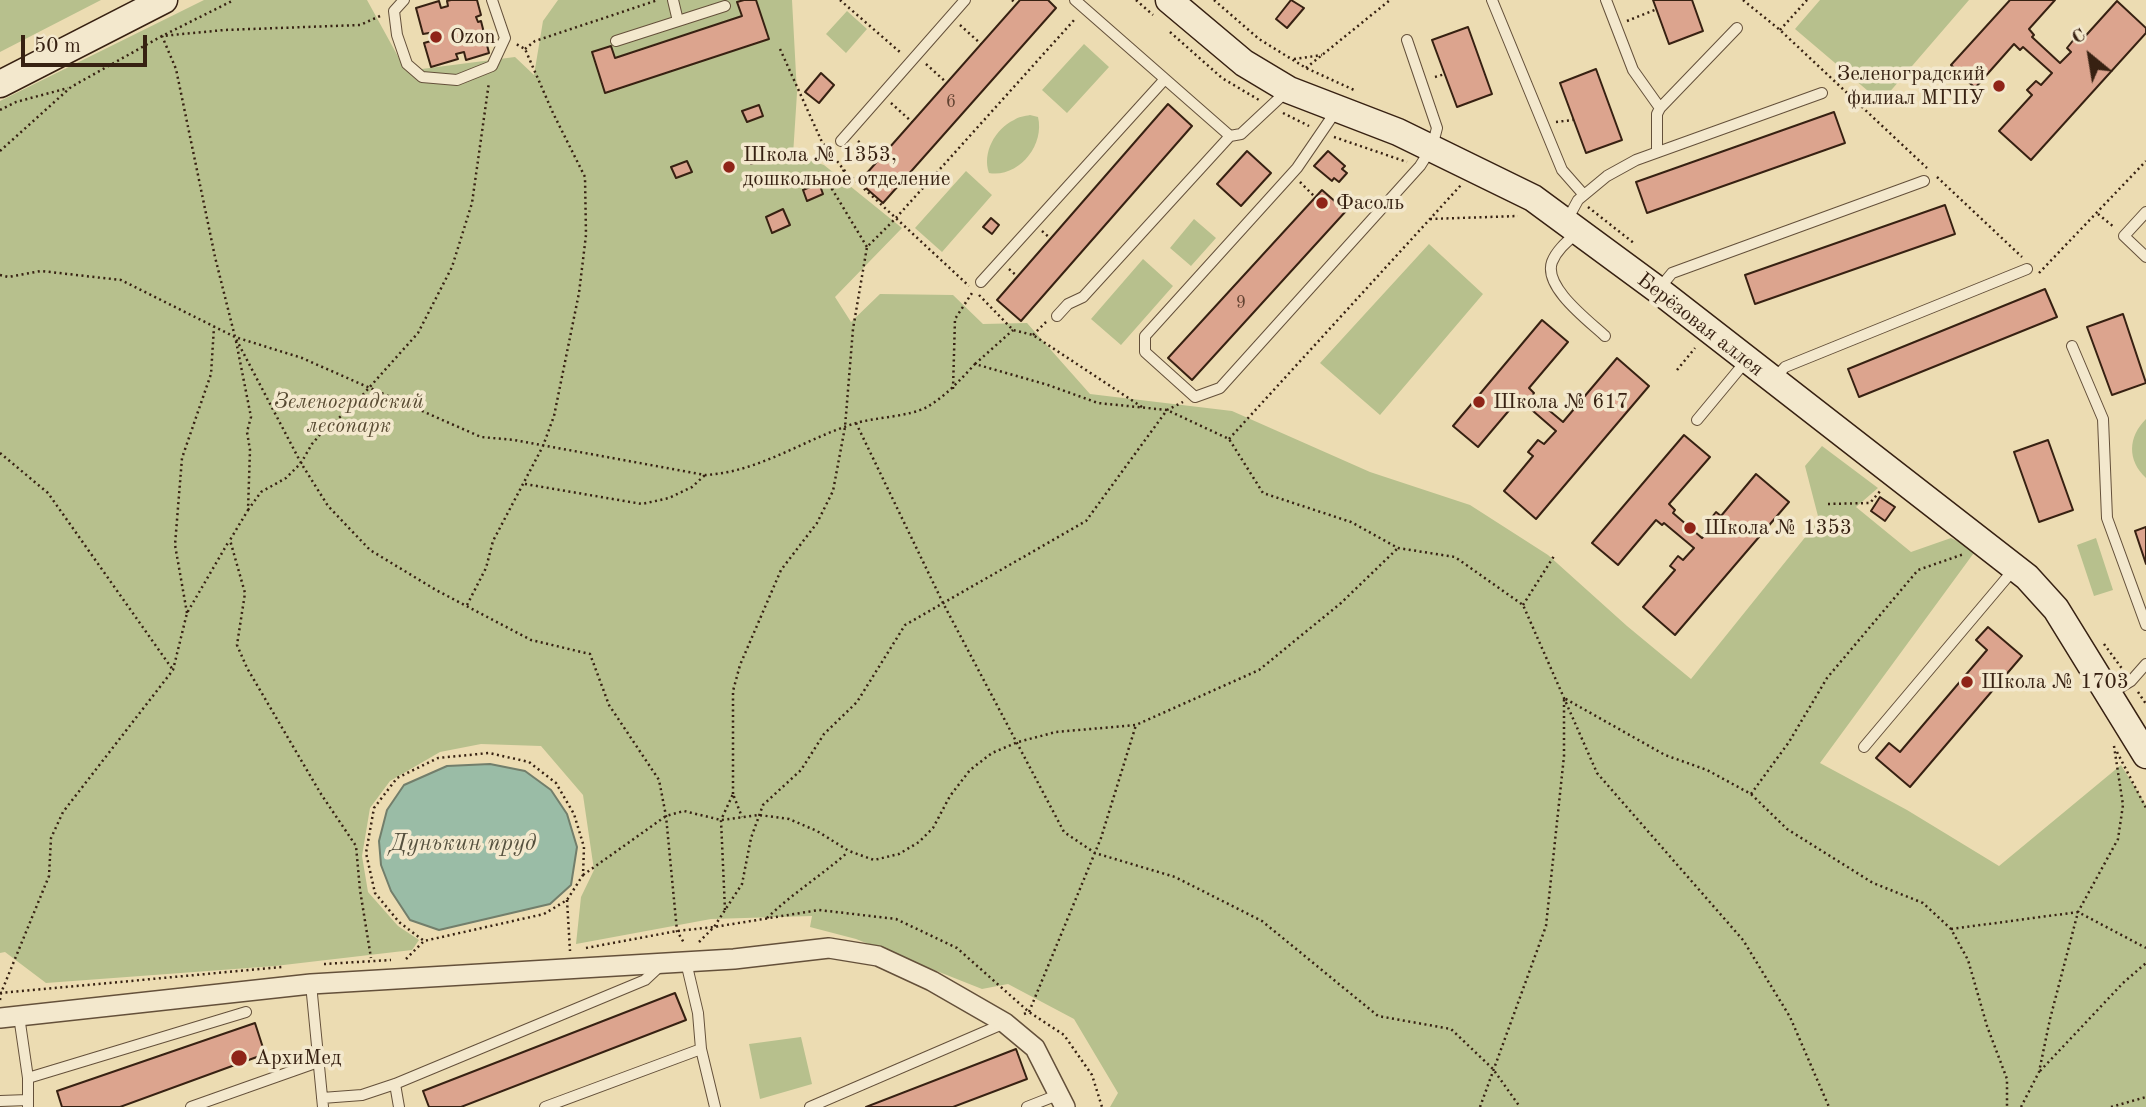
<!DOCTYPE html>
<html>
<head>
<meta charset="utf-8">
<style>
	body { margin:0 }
	#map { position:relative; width:2146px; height:1107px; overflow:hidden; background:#ecdcb2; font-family:"Old Standard TT",serif }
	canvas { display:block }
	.north { position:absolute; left:2055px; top:21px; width:70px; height:70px; -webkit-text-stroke:5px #f3e8cd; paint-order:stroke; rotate:330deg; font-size:19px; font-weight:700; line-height:28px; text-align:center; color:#372112 }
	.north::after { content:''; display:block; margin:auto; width:24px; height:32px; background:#372112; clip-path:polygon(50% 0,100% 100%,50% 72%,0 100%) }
	.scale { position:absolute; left:21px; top:35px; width:126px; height:32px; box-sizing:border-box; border:4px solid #372112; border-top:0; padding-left:9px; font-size:21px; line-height:24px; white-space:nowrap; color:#372112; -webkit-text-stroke:5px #f3e8cd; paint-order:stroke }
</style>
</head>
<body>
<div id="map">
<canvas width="2146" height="1107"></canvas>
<div class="north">С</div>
<div class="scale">50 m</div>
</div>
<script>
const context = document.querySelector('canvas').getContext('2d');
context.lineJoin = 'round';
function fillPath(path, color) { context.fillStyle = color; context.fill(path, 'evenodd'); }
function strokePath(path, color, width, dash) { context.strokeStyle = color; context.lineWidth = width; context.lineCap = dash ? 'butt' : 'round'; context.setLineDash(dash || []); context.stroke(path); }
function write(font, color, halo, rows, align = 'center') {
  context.font = font + ' "Old Standard TT",serif'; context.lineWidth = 7; context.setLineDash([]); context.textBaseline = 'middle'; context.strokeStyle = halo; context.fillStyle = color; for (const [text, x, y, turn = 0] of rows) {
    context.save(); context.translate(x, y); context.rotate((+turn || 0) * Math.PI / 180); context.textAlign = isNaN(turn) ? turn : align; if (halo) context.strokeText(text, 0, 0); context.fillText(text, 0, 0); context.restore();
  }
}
const green = new Path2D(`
	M0,0H101L0,52Z
	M204,0H367L406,71L515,57L534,75L543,21L558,0H792L797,93L793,155L824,165L902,228L835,297L851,322L880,294L953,295L983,324L1027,323L1090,394L1232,411L1370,472L1470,505L1548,555L1627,626L1691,679L1819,520L1805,466L1822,446L1878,488L1856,507L1911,552L1951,538L1976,550L1820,763L1907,810L1999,866L2121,765L2146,805V1107H1110L1118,1093L1074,1019L1008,984L982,989L856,939L810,927L812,916L711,919L576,944L581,897L594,870L583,795L541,746L481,744L440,752L390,781L370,808L362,856L368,892L398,926L419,940L412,950L275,966L46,983L5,952L0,953V101Z
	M1820,0H1969L1881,102L1795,29Z
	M847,11L867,29L846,53L826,34Z
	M1084,44L1109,67L1067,113L1042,90Z
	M1030,115L1038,117C1045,146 1018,178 989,173C982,153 995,129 1014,120C1018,117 1025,116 1030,115Z
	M966,171L992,195L942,252L915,228Z
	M1194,219L1216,238L1191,266L1170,248Z
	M1429,244L1483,294L1380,415L1320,363Z
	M1143,259L1173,286L1121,345L1091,319Z
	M2146,419V478C2127,460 2128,437 2146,419Z
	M2096,538L2113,590L2094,596L2077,545Z
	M801,1037L812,1084L760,1099L749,1044Z`);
const water = new Path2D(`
	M490,764L525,771L551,790L567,814L577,847L571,885L550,904L439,930L410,920L391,891L381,865L379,841L387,810L404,785L447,766Z`);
const building = new Path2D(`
	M451,0H477L481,15L476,17L478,22L481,21L489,53L466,60L464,52L456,54L458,59L431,67L424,43L431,41L429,33L423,34L416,8L439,1L441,8L448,6L447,1Z
	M744,0H756L769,39L605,93L592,52L611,46L615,58L742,16L737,2Z
	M1020,0H1048L1056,8L883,203L859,182Z
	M1291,0L1304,8L1287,28L1276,19Z
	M1653,0H1692L1703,31L1669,44Z
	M2010,0H2055L2029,29L2034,35L2032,37L2060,63L2071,52L2067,48L2075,38L2080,42L2117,1L2146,28V33L2031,160L1999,131L2032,95L2027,90L2036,81L2041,85L2052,73L2023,47L2020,50L2014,44L1975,88L1951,65Z
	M1468,27L1492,94L1457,107L1432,40Z
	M1596,69L1622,140L1586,153L1560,83Z
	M821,73L834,85L819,103L805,92Z
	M1168,104L1192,126L1021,321L997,300Z
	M759,105L763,116L747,122L742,111Z
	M1834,112L1845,143L1647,213L1636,182Z
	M763,146L768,157L751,164L747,153Z
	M1247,151L1271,173L1241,206L1217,184Z
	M1328,151L1345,166L1342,169L1347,173L1339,182L1334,178L1332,181L1314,166Z
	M687,161L692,172L676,178L671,167Z
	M819,183L823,194L807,201L803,190Z
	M1322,190L1346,211L1192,380L1168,358Z
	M1945,205L1955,234L1755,304L1745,275Z
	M783,209L790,225L772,233L766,217Z
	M991,218L999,225L992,234L983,227Z
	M2045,289L2057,317L1859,397L1848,369Z
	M2123,314L2146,383L2112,395L2087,327Z
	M1542,320L1568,342L1529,388L1534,393L1532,396L1563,422L1574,409L1569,405L1580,393L1584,397L1617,358L1649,386L1536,519L1504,491L1533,456L1528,452L1538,440L1544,444L1556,431L1525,404L1523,407L1517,401L1478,447L1453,426Z
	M1684,435L1710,457L1669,504L1675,510L1673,513L1702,538L1712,526L1708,522L1716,512L1721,516L1756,474L1789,502L1675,635L1643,607L1675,570L1670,566L1678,556L1683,560L1694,548L1664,523L1662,525L1656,520L1618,565L1592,543Z
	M2048,440L2073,510L2039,522L2014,452Z
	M1880,497L1895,507L1885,521L1871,511Z
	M2146,527V564L2135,531Z
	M1988,627L2022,656L1910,787L1876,758L1889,743L1900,752L1987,650L1976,640Z
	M675,993L686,1020L461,1107H429L423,1091Z
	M255,1023L265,1054L120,1107H62L57,1091Z
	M1016,1049L1027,1079L953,1107H866Z`);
const path = new Path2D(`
	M840,0L901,53
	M1012,0L1017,4
	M1136,0L1153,15
	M1214,0L1259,39L1306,68L1354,90
	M1743,0L1780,30L1927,168
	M380,16L360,25L224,30L162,36L176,69L215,257L235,337L301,463L328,506L370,550L436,590L531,640L590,654L609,705L659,780L666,816L677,931L684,943
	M1627,21L1657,9
	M960,25L981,44
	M1780,30L1807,0
	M1170,32L1222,78L1259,100
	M525,49L535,41L658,0
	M780,49L822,142L844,170L969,286
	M1294,59L1322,55
	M926,64L947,83
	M1306,68L1390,0
	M1435,77L1445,74
	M891,103L912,122
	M0,110L16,102L68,88
	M1283,113L1309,126
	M1556,122L1573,120
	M1334,137L1407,162
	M858,141L879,159
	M0,151L71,87L162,36L234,0
	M844,170L832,189L867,247
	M1937,177L2022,257
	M1300,182L1315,197
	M1588,207L1635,244
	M2098,214L2114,227
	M1430,219L1518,216
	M1042,231L1050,238
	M1009,269L1017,276
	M2039,273L2146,161
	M0,275L8,277L41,271L121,280L235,337L302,358L481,437L514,440L705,475C759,472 803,440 853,424C874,417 909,417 927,407C946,396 960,380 975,364L1048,385L1098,403L1167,410L1229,439L1263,493L1351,522L1398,548L1455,557L1523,605L1597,773L1743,940L1790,1017L1829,1107
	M979,295L1013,330L1033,335L1142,407
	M1033,335L1046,322
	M236,341L251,417L247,432L250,450L248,510L230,540L245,593L237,645L247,668L321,794L356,846L360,890L371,958
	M975,364L1013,330
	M1677,370L1695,348
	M953,389L955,319L972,293
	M856,423L943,603L1064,832L1095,853L1175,877L1262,921L1378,1016L1451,1029L1493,1069L1520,1107
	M1229,439L1461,185
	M0,453L48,493L173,670
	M525,484L642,504L669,498L692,487L705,475
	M1828,504L1870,503L1881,490
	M248,510L261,492L286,478L301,463L312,444L324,430L351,408L418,333L452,267L472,203L489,82
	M467,605L486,568L493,541L543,446L554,416L579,293L586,235L585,177L553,113L525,49L516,44
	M1523,605L1554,556
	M187,613L175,545L182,458L211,374L214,327
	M2104,644L2123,670
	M2138,692L2146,704
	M2117,752L2146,808
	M733,794V691L740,665L781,570L817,523L833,491L845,427L853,329L867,247L895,219L1075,19
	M1751,794L1789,742L1827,678L1918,570L1964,554
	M583,875L666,816L684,811L721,820L759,815L789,819L817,831L849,851L874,860L899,854L919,842L933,828L950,796L970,770L992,753L1018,742L1056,732L1136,725L1259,670L1341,603L1398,548
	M567,900L570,951
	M725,910L721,820L733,794L742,817
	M767,918C793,893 822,875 848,852
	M1951,929L2078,912L2146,948
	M699,942L714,927L742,884L751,838L763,805L801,770L824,734L857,702L905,625L1086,521L1167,410L1183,402
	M586,948L677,931L714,927L819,910L896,919L957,948L1029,1012L1064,1035L1092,1075L1102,1107
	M406,959L424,941L544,914L567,900L583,875L584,847L574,814L556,783L529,762L489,753L438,758L397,778L374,808L366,853L375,893L399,922L424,941
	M324,964L391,960
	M0,993L282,967
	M0,1000L1,993L49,876L51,838L63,812L173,670L187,613L229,541
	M1024,1014L1029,1012L1101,838L1136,725
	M2040,1071L2123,983L2146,963
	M1480,1107L1546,926L1564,756V698L1665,755L1707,770L1751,794L1787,829L1873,883L1923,903L1951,929L1968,960L1987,1026L2007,1079V1107
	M2021,1107L2039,1072L2050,1019L2078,912L2118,839L2123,805L2114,746
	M2111,1107L2146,1097`);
const lane = new Path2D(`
	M404,0L394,11L397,35L407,64L422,77L457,80L492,66L505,38L492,0
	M673,0L678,21
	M1075,0L1230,136
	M1492,0L1562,170L1584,195
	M1606,0L1633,70L1660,108
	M616,41L725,6
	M1336,111L1297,168L1145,336V352L1195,397L1220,388L1420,166L1432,147L1437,128L1407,40
	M841,141L965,0
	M1657,152V114L1660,108L1737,28
	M2146,212L2124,236L2146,257
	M1566,222L1578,200L1607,176L1636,160L1822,93
	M1578,232C1569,240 1557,249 1552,262C1543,287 1589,321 1605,336
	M981,282L1165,79
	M1658,290L1672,273L1924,181
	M1057,316L1068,304L1083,297L1230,136L1241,134L1288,90
	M2072,346L2103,419L2107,518L2146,625
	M1775,378L1785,367L2027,269
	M1697,420L1746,361
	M2109,694L2131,681L2146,664
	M1864,747L2015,568
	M686,962L698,1013L701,1049L715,1107
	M311,984L323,1107
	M19,1016L28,1078V1107
	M28,1078L246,1012
	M395,1084L399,1107
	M322,1098L362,1095L395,1084L645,980L661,965
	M0,1101L28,1100
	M191,1107L318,1062
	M545,1107L701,1049
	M810,1107L1005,1023
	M1027,1107L1060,1094`);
const street = new Path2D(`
	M0,1018L311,984L734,959L829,948L878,956L932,981L1005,1023L1035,1048L1065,1107`);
const secondary = new Path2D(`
	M1169,0L1244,63L1289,90L1398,132L1533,198L1658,290L2027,577L2056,609L2146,755
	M0,84L164,0`);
const markers = [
	[436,37,7,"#8f2418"],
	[1999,86,7,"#8f2418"],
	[729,167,7,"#8f2418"],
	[1322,203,7,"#8f2418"],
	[1479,402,7,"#8f2418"],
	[1690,528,7,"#8f2418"],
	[1967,682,7,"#8f2418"],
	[239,1058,9,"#8f2418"]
];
const numberNames = [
	["6",951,102],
	["9",1241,303]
];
const poiNames = [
	["Ozon",450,37],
	["Зеленоградский",1985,74,"right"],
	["филиал МГПУ",1985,98,"right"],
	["Школа № 1353,",743,155],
	["дошкольное отделение",743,179],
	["Фасоль",1336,203],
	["Школа № 617",1493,402],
	["Школа № 1353",1704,528],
	["Школа № 1703",1981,682],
	["АрхиМед",255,1058]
];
const streetNames = [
	["Берёзовая аллея",1700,325,38]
];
const parkNames = [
	["Зеленоградский",349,402],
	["лесопарк",349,426]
];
const waterNames = [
	["Дунькин пруд",463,844]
];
fillPath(green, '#b7c08d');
fillPath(water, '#9abca6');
strokePath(water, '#727e6b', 2);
fillPath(building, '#dca48e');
strokePath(building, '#372112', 2);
strokePath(lane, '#64503a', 12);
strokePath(street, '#64503a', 22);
strokePath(secondary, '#372112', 29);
strokePath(path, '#372112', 2.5, [2, 3.5]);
strokePath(lane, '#f3e8cd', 10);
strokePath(street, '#f3e8cd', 19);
strokePath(secondary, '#f3e8cd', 26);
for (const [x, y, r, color] of markers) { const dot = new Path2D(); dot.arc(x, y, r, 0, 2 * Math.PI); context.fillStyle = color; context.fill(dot); strokePath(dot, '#f3e8cd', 2.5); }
write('18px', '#604231', null, numberNames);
write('21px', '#372112', '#f3e8cd', poiNames, 'left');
write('21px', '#372112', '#f3e8cd', streetNames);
write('italic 21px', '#574931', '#f3e8cd', parkNames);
write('italic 23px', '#55503e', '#f3e8cd', waterNames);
</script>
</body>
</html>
